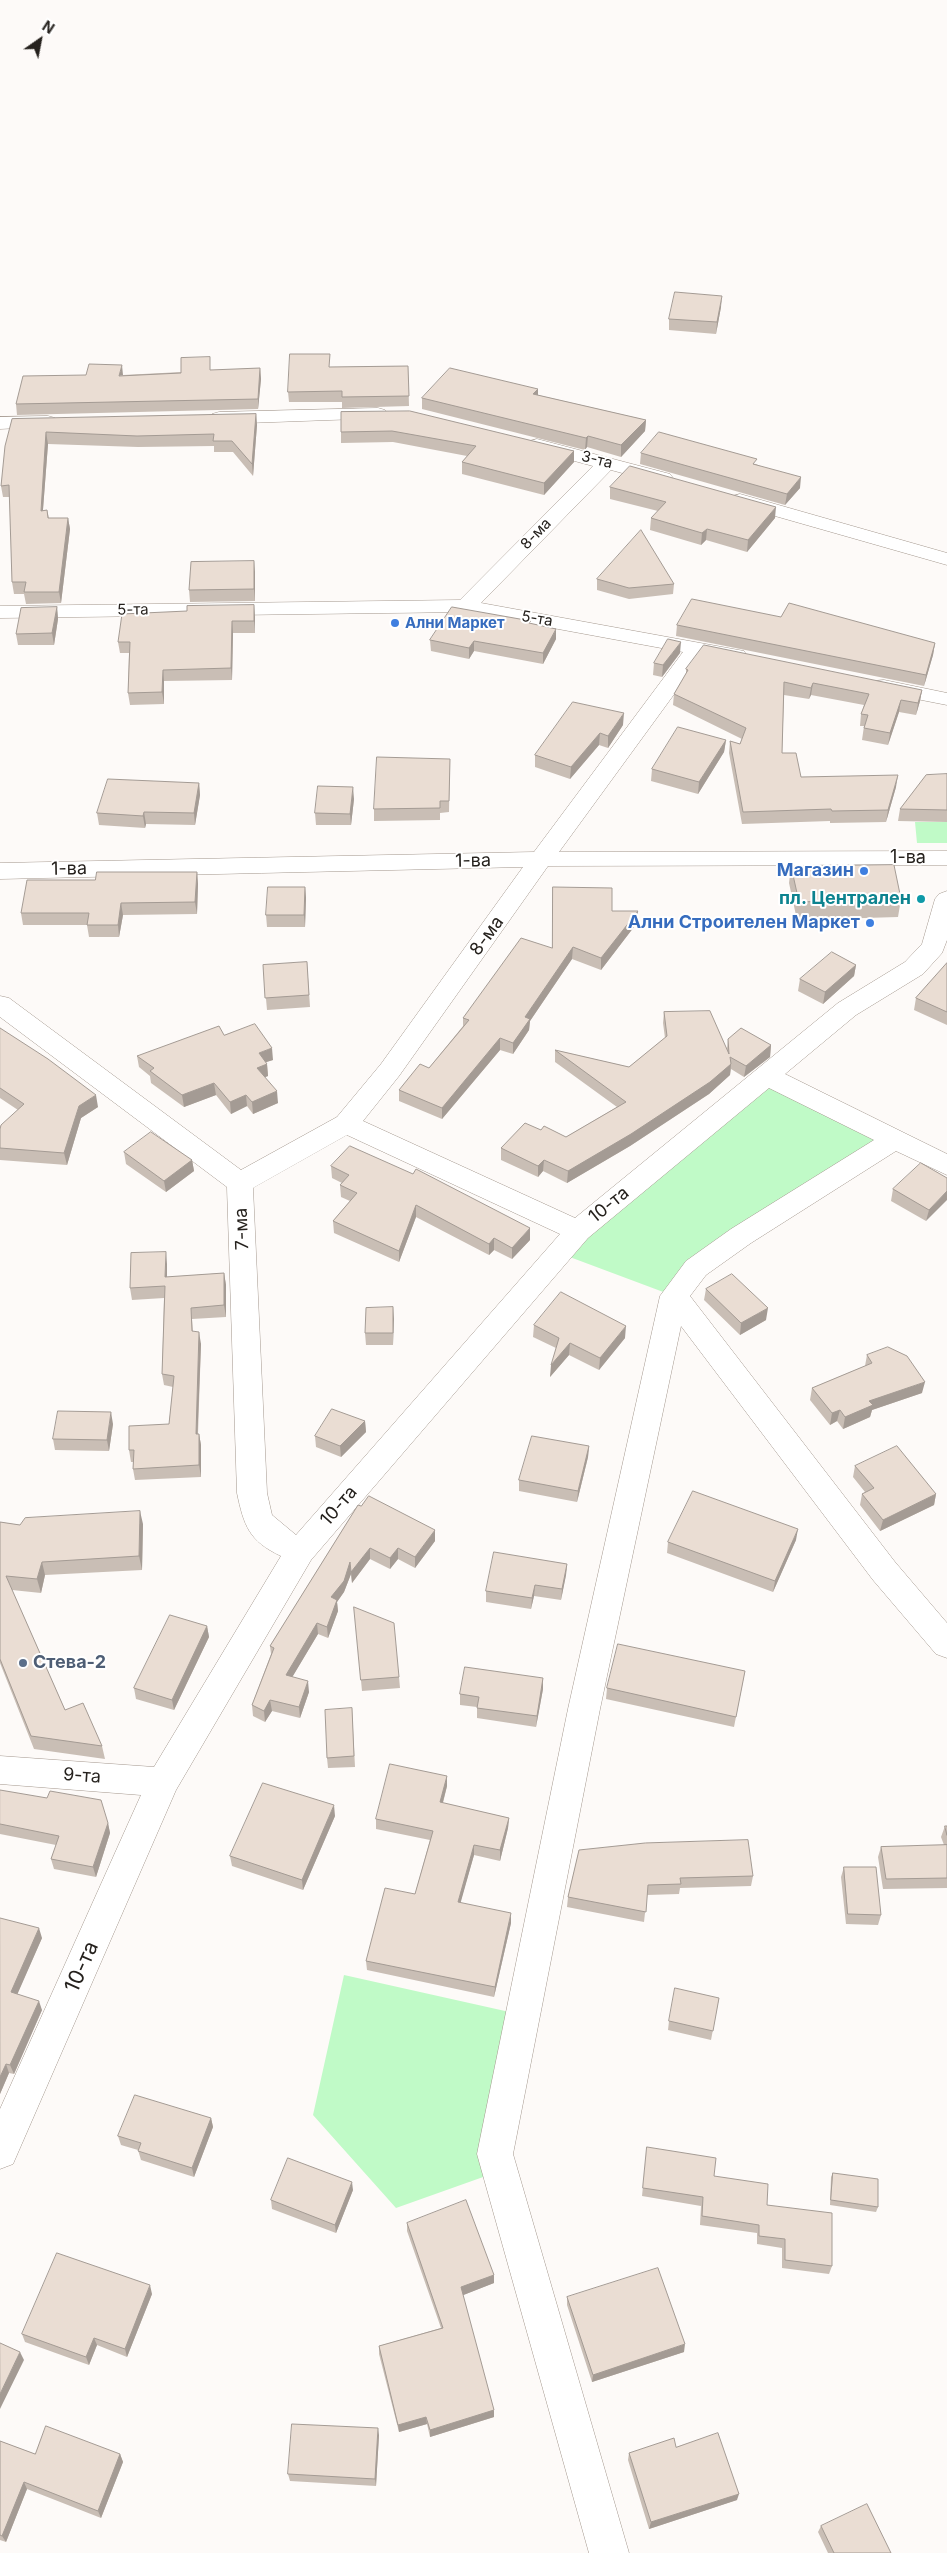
<!DOCTYPE html>
<html>
<head>
<meta charset="utf-8">
<style>
	body { margin:0 }
	#map { position:relative; width:947px; height:2553px; overflow:hidden; background:#fdfaf8; font-family:Inter,sans-serif }
	canvas { display:block }
	.north { position:absolute; left:15px; top:15px; width:50px; height:50px; -webkit-text-stroke:4px #fff; paint-order:stroke; rotate:33deg; font-size:14px; font-weight:700; line-height:20px; text-align:center; color:#25211d }
	.north::after { content:''; display:block; margin:auto; width:18px; height:22px; background:#25211d; clip-path:polygon(50% 0,100% 100%,50% 72%,0 100%) }
</style>
</head>
<body>
<div id="map">
<canvas width="947" height="2553"></canvas>
<div class="north">N</div>
</div>
<script>
const context = document.querySelector('canvas').getContext('2d');
context.lineJoin = 'round';
function fillPath(path, color) { context.fillStyle = color; context.fill(path, 'evenodd'); }
function strokePath(path, color, width, dash) { context.strokeStyle = color; context.lineWidth = width; context.lineCap = dash ? 'butt' : 'round'; context.setLineDash(dash || []); context.stroke(path); }
function write(font, color, halo, rows, align = 'center') {
  context.font = font + ' Inter,sans-serif'; context.lineWidth = 4; context.setLineDash([]); context.textBaseline = 'middle'; context.strokeStyle = halo; context.fillStyle = color; for (const [text, x, y, turn = 0] of rows) {
    context.save(); context.translate(x, y); context.rotate((+turn || 0) * Math.PI / 180); context.textAlign = isNaN(turn) ? turn : align; if (halo) context.strokeText(text, 0, 0); context.fillText(text, 0, 0); context.restore();
  }
}
const green = new Path2D(`
	M915,822H947V843H917Z
	M767,1076L893,1140L674,1296L559,1253Z
	M344,1975L523,2015L500,2171L396,2208L313,2115Z`);
const minor = new Path2D(`
	M378,408L385,410L387,414L385,418L219,424L212,422L210,418L212,414L219,412Z
	M48,416L55,418L57,422L55,426L0,429V417Z
	M537,439L670,474L673,478L670,482L663,484L611,470L481,603L744,651L747,656L744,661L736,662L702,656L559,852L947,851V865L548,866L399,1076L363,1121L575,1218L838,1003L905,962L922,944L935,899L939,894L947,891V940L942,953L923,974L856,1015L785,1074L947,1154V1175L896,1151L751,1243L706,1275L690,1296L895,1562L947,1623V1658L936,1654L873,1580L681,1326L600,1709L513,2154L629,2553H589L477,2154L568,1709L660,1296L686,1261L731,1229L874,1140L769,1088L588,1238L311,1560L176,1790L13,2164L0,2169V2109L141,1795L0,1784V1756L154,1767L281,1556C249,1541 244,1526 237,1493L227,1187L0,1017V996L9,998L241,1170L337,1117L381,1064L523,867L0,879V863L534,852L683,652L466,612L0,618V606L460,600L593,466L530,449L527,445L530,441ZM347,1135L560,1234L296,1535L272,1515L267,1493L253,1188Z
	M740,494L947,553V565L733,504L730,500L733,496Z
	M884,680L947,693V705L876,691L873,686L876,681Z`);
const wall = new Path2D(`
	M721,307L716,334L669,330V319Z
	M408,366L409,406L342,408V402H289L288,392L330,367Z
	M260,368L261,379L258,409L17,415L16,404L123,375Z
	M538,395L646,420L645,431L621,457L587,447L585,450L422,409V398Z
	M341,412L574,451V462L544,495L462,474V462L467,456L393,442L341,443Z
	M256,414L257,425L253,476L233,452H214V446L138,447L48,444L43,510H47L49,518H68L70,529L61,603L26,604L24,594H14L12,582L10,497H3L1,486L12,419Z
	M641,453L756,464L800,488L785,505L640,464Z
	M610,487L775,518L747,552L706,540L701,545L650,530L651,518L658,511L610,499Z
	M255,572V601L190,602L189,590Z
	M597,579L674,584L673,594L629,599L597,590Z
	M254,605L255,633H233L232,680L164,681V704L130,705L128,693L129,653H120L118,642L187,611Z
	M57,607L58,619L54,645H18L16,634Z
	M531,624L556,639L543,664L474,651L469,659L431,651L430,640Z
	M677,625L935,643L933,655L924,686L676,636Z
	M680,653L662,677L653,675L654,663Z
	M686,669L922,690L920,701L916,715L899,712L888,745L862,740L864,726H860L861,714L864,705L811,695L809,699L784,695L782,753L801,777L896,787L886,822L830,823V821L742,824L729,753L730,741L740,744L742,739L673,705L674,694L686,674Z
	M623,725L608,748L599,745L570,779L535,767V755Z
	M726,740L724,752L698,794L651,781L652,769Z
	M450,759L449,812L440,813V820L374,821V809Z
	M947,774V822L898,821L900,809Z
	M199,783L200,795L195,825L146,824L145,828L99,825L97,813Z
	M354,799L351,825H316L315,813Z
	M791,866L901,899L898,917L797,920L789,883Z
	M197,872L198,884L197,914L123,915L119,937H89L87,925H23L21,913L95,880Z
	M305,887L306,898L305,927H267L266,915Z
	M612,911L637,923L601,970L572,959L530,1021L529,1030L513,1054L500,1050L442,1119L399,1101V1090L429,1068L463,1026V1018L552,948Z
	M307,962L310,1007L267,1010L263,965Z
	M947,963V1025L914,1010L916,998Z
	M856,965L854,976L823,1004L798,991L800,979Z
	M664,1012L727,1048L728,1039L771,1045L770,1057L744,1077L731,1069L730,1075L709,1094L630,1146L567,1183L543,1171L538,1177L501,1160V1148L541,1130L566,1137L617,1107L555,1062V1050L629,1067L665,1038L663,1023Z
	M0,1028L98,1107L81,1118L67,1165L0,1160V1129L18,1110L0,1098Z
	M224,1035L273,1060L266,1062L267,1064L268,1076L265,1077L278,1103L253,1114L247,1106L231,1114L216,1095L184,1107L151,1083L150,1076L139,1067L137,1056Z
	M124,1152L192,1160L194,1171L166,1192L126,1164Z
	M331,1166L530,1240L512,1259L494,1250L489,1255L416,1217L399,1262L334,1233L333,1221L350,1201L341,1197L340,1185L342,1183L332,1178Z
	M947,1178L926,1221L891,1201L893,1189Z
	M167,1264V1277L224,1273L226,1285V1317L192,1319L193,1332L201,1344L198,1434H199L201,1445V1477L135,1480L133,1469V1462H131L129,1450L169,1424L173,1387L164,1385L162,1374L164,1298L132,1300L130,1288Z
	M706,1289L766,1320L740,1335L704,1300Z
	M393,1307V1345H366L365,1333Z
	M534,1325L625,1338L599,1370L569,1355L550,1377L556,1348L533,1337Z
	M867,1355L922,1393L872,1410L870,1417L843,1429L837,1421L830,1425L810,1400L812,1388L865,1366Z
	M365,1421L366,1432L341,1457L316,1447L315,1436Z
	M113,1424L109,1451L55,1450L53,1439Z
	M589,1446L588,1457L577,1502L519,1491V1480Z
	M855,1466L936,1494L934,1505L880,1531L860,1505L862,1494L865,1492L853,1477Z
	M358,1505L435,1541L415,1568L398,1559L390,1569L370,1559L352,1583L351,1574L344,1592L337,1602L338,1611L328,1638L318,1634L292,1677L309,1692L300,1718L272,1711L265,1722L253,1716L252,1705L271,1654L270,1646Z
	M0,1522L20,1525L143,1524L142,1570L45,1575L41,1593L12,1590L65,1710L102,1746L105,1759L34,1749L0,1663Z
	M796,1540L773,1592L667,1553L668,1542Z
	M567,1564L566,1575L561,1600L534,1596L531,1609L486,1602V1591Z
	M354,1607L399,1677L400,1688L362,1691Z
	M207,1626L209,1637L174,1710L136,1699L134,1688Z
	M745,1671L734,1727L606,1699L607,1688Z
	M543,1678V1689L536,1727L477,1718V1707L460,1705V1694Z
	M352,1708L355,1767L328,1768L327,1758Z
	M447,1776V1786L443,1803L509,1818L508,1828L500,1861L474,1855L460,1903L511,1923L494,1997L367,1970L366,1961L415,1894L430,1840L376,1829V1819Z
	M0,1790L108,1823L110,1833L96,1877L54,1869L51,1859L56,1845L0,1834Z
	M335,1816L303,1890L232,1866L230,1856Z
	M945,1826H947V1888L883,1889L878,1857L881,1847L944,1845L941,1837Z
	M579,1850L753,1876L751,1886L680,1888L679,1894L647,1895L644,1922L567,1907L568,1897Z
	M844,1867L881,1915L878,1925L846,1924L841,1877Z
	M0,1918L42,1938L17,1994L42,2010L14,2074L9,2073L0,2094Z
	M719,1998L711,2040L668,2030L669,2021Z
	M211,2118L213,2127L194,2177L141,2160L138,2150L121,2145L118,2136Z
	M647,2147L714,2176L767,2205L832,2266L829,2274L782,2268V2248L757,2244V2233L700,2225L701,2206L642,2196Z
	M833,2173L878,2207L876,2212L830,2205L831,2177Z
	M353,2190L336,2233L272,2209L271,2200Z
	M407,2223L494,2275V2283L463,2295L494,2417L430,2437L427,2424L399,2432L379,2354V2346L441,2328L407,2231Z
	M152,2294L127,2357L97,2345L89,2365L25,2342L22,2334Z
	M567,2297L684,2352L592,2382L567,2305Z
	M379,2435L376,2486L290,2481L288,2474Z
	M0,2441L35,2454H120L123,2462L101,2518L27,2489L6,2542L0,2540Z
	M676,2447L737,2500L649,2529L628,2460L629,2453Z
	M821,2526L891,2553H828L818,2532Z`);
const shadedWall = new Path2D(`
	M722,296L721,307L716,334L717,322Z
	M122,365L123,375L119,376Z
	M260,368L261,379L258,409V399Z
	M538,389V401L533,394Z
	M256,414L257,425L253,476L252,464Z
	M646,420L645,431L621,457V445Z
	M46,432L48,444L42,522L41,511Z
	M588,436L587,447L585,450L586,438Z
	M574,451V462L544,495V483Z
	M801,477L800,488L785,505L787,494Z
	M776,507L775,518L747,552L748,540Z
	M68,518L70,529L61,603L59,592Z
	M707,529L706,540L701,545L702,533Z
	M254,561L255,572V601L254,589Z
	M254,605L255,617V633L254,621Z
	M57,607L58,619L54,645L52,633Z
	M232,621L233,633L232,680L231,668Z
	M556,629V639L543,664V653Z
	M474,641V651L469,659V648Z
	M681,642L680,653L662,677L663,665Z
	M935,643L933,655L924,686L926,675Z
	M163,670L164,681V704L162,692Z
	M813,683L811,695L809,699L811,688Z
	M922,690L920,701L916,715L918,703Z
	M901,700L899,712L888,745L890,733Z
	M624,713L623,725L608,748V736Z
	M600,733L599,745L570,779L571,767Z
	M726,740L724,752L698,794L699,782Z
	M898,775L896,787L886,822L888,810Z
	M199,783L200,795L195,825L194,813Z
	M353,787L354,799L351,825L350,814Z
	M144,812L146,824L145,828L143,816Z
	M197,872L198,884L197,914L195,902Z
	M305,887L306,898L305,927L304,915Z
	M121,903L123,915L119,937L118,925Z
	M638,911L637,923L601,970V958Z
	M573,947L572,959L530,1021L529,1030L513,1054V1043L525,1017Z
	M856,965L854,976L823,1004L825,992Z
	M500,1038V1050L442,1119V1108Z
	M771,1045L770,1057L744,1077L746,1066Z
	M272,1048L273,1060L260,1064L259,1053Z
	M267,1064L268,1076L258,1080L257,1068Z
	M731,1064L730,1075L709,1094L630,1146L567,1183L568,1171Z
	M214,1083L216,1095L184,1107L182,1095Z
	M277,1091L278,1103L253,1114L252,1102Z
	M96,1095L98,1107L81,1118L67,1165L64,1153L79,1106Z
	M246,1095L247,1106L231,1114L230,1102Z
	M192,1160L194,1171L166,1192L164,1181Z
	M544,1160L543,1171L538,1177V1166Z
	M947,1191V1200L926,1221L929,1210Z
	M416,1205V1217L399,1262V1251Z
	M530,1228V1240L512,1259V1248Z
	M494,1238V1250L489,1255V1244Z
	M166,1252L167,1264V1289L165,1277Z
	M224,1273L226,1285V1317L224,1305Z
	M393,1307L394,1319L393,1345Z
	M768,1308L766,1320L740,1335L741,1323Z
	M626,1326L625,1338L599,1370L600,1358Z
	M199,1332L201,1344L197,1445L196,1434Z
	M570,1343L569,1355L550,1377L551,1365Z
	M925,1382L922,1393L872,1410L870,1417L843,1429L845,1417L869,1401Z
	M840,1410L837,1421L830,1425L832,1413Z
	M111,1412L113,1424L109,1451L107,1440Z
	M365,1421L366,1432L341,1457L340,1446Z
	M199,1434L201,1445V1477L199,1465Z
	M589,1446L588,1457L577,1502L578,1491Z
	M936,1494L934,1505L880,1531L883,1520Z
	M140,1511L143,1524L142,1570L139,1556Z
	M798,1529L796,1540L773,1592L775,1581Z
	M435,1530V1541L415,1568V1557Z
	M370,1548V1559L352,1583L351,1572Z
	M398,1548V1559L390,1569V1558Z
	M42,1562L45,1575L41,1593L37,1579Z
	M350,1562L351,1574L344,1592L337,1602L338,1611L328,1638L327,1627L331,1597Z
	M567,1564L566,1575L561,1600L562,1589Z
	M535,1585L534,1596L531,1609L532,1598Z
	M317,1623L318,1634L287,1686L286,1675Z
	M207,1626L209,1637L174,1710L172,1700Z
	M543,1678V1689L536,1727L537,1716Z
	M308,1681L309,1692L300,1718L299,1707Z
	M270,1700L272,1711L265,1722L264,1711Z
	M447,1776V1786L440,1813V1802Z
	M334,1805L335,1816L303,1890L302,1880Z
	M509,1818L508,1828L500,1861V1850Z
	M108,1823L110,1833L96,1877L93,1867Z
	M474,1845V1855L458,1912V1902Z
	M511,1913V1923L494,1997L495,1987Z
	M39,1928L42,1938L14,2002L11,1992Z
	M39,2001L42,2010L14,2074L10,2065Z
	M6,2064L9,2073L0,2094V2077Z
	M211,2118L213,2127L194,2177L192,2168Z
	M352,2182L353,2190L336,2233L335,2225Z
	M494,2275V2283L461,2296V2287Z
	M150,2285L152,2294L127,2357L125,2349Z
	M94,2338L97,2345L89,2365L86,2357Z
	M685,2344L684,2352L592,2382L593,2375Z
	M20,2352L24,2360L0,2409V2394Z
	M494,2410V2417L430,2437V2430Z
	M426,2417L427,2424L399,2432L398,2425Z
	M378,2428L379,2435L376,2486L375,2479Z
	M120,2454L123,2462L101,2518L98,2511Z
	M24,2482L27,2489L6,2542L2,2536Z
	M739,2494L737,2500L649,2529L651,2522Z`);
const building = new Path2D(`
	M675,292L722,296L717,322L669,319Z
	M290,354H330L329,367L408,366L409,396L342,397V391L288,392Z
	M210,357V370L260,368L258,399L16,404L23,376L86,375L89,364L122,365L119,376L181,373V358Z
	M450,368L538,389L533,394L646,420L621,445L588,436L586,438L422,398Z
	M410,411L574,451L544,483L462,462L476,446L392,431L341,432V412Z
	M256,414L252,464L232,441H213L214,434L137,436L46,432L41,511L47,510L48,518H68L59,592H24L26,582H12L9,485L1,486L5,446L12,419Z
	M659,432L757,459L753,464L801,477L787,494L641,453Z
	M630,466L776,507L748,540L707,529L702,533L651,518L666,502L610,487Z
	M641,530L674,584L629,588L597,579Z
	M254,561V589L189,590L191,562Z
	M692,599L781,617L789,603L935,643L926,675L677,625Z
	M254,605V621H232L231,668L163,670L162,692L128,693L130,642H118L122,614L187,611V606Z
	M57,607L52,633L16,634L21,608Z
	M452,607L531,621L529,623L556,629L543,653L474,641L469,648L430,640Z
	M668,639L681,642L663,665L654,663Z
	M704,645L922,690L918,703L901,700L890,733L864,728L868,715L861,714L869,694L813,683L811,688L784,682L782,753H796L801,777L898,775L888,810L832,811L831,809L743,812L730,741L740,744L746,728L674,694L688,670L686,669Z
	M573,702L624,713L608,736L600,733L571,767L535,755Z
	M678,727L726,740L699,782L652,769Z
	M377,757L450,759L449,801H440V808L374,809Z
	M947,774V810L900,809L926,775Z
	M108,779L199,783L194,813L144,812L143,816L97,813Z
	M318,786L353,787L350,814L315,813Z
	M894,865L901,899L799,902L791,866Z
	M97,872H197L195,902L121,903L118,925H87L89,913H21L27,880H95Z
	M268,887H305L304,915H266Z
	M553,887L612,888V911H638L601,958L573,947L525,1017L530,1019L513,1043L500,1038L442,1108L399,1090L420,1064L429,1068L469,1020L463,1018L521,938L552,948Z
	M832,952L856,965L825,992L800,979Z
	M307,962L309,995L265,998L263,965Z
	M947,963V1012L916,998Z
	M710,1011L729,1054L728,1039L741,1028L771,1045L746,1066L730,1057L731,1064L710,1082L631,1134L568,1171L544,1160L538,1166L501,1148L525,1123L541,1130L544,1126L566,1137L626,1102L555,1050L629,1067L667,1036L664,1012Z
	M255,1024L272,1048L259,1053L267,1064L257,1068L277,1091L252,1102L246,1095L230,1102L214,1083L182,1095L150,1071L154,1068L137,1056L219,1026L224,1035Z
	M0,1028L48,1059L96,1095L79,1106L64,1153L0,1148V1129L1,1125L24,1104L0,1088Z
	M151,1132L192,1160L164,1181L124,1152Z
	M350,1146L413,1174L416,1169L530,1228L512,1248L494,1238L489,1244L416,1205L399,1251L333,1221L357,1193L340,1185L349,1175L331,1166Z
	M921,1163L947,1178V1191L929,1210L893,1189Z
	M166,1252L165,1277L224,1273V1305L191,1308L192,1331L199,1332L196,1434H199V1465L133,1469L134,1450H129V1426L169,1424L174,1376L162,1374L165,1286L130,1288L131,1253Z
	M732,1274L768,1308L741,1323L706,1289Z
	M561,1292L626,1326L600,1358L570,1343L551,1365L559,1338L534,1325Z
	M393,1307V1333H365L366,1308Z
	M888,1347L907,1356L925,1382L869,1401L873,1405L845,1417L840,1410L832,1413L812,1388L872,1363L867,1355Z
	M332,1409L365,1421L340,1446L315,1436Z
	M58,1411L111,1412L107,1440L53,1439Z
	M532,1436L589,1446L578,1491L519,1480Z
	M897,1446L936,1494L883,1520L862,1494L874,1488L855,1466Z
	M693,1491L798,1529L775,1581L668,1542Z
	M369,1496L435,1530L415,1557L398,1548L390,1558L370,1548L351,1572L350,1562L344,1581L331,1597L337,1600L327,1627L317,1623L286,1675L308,1681L299,1707L270,1700L264,1711L252,1705L274,1648L270,1646L358,1505L361,1506Z
	M140,1511L139,1556L42,1562L37,1579L6,1576L65,1710L83,1703L102,1746L31,1736L0,1659V1522L20,1525L25,1518Z
	M494,1552L567,1564L562,1589L535,1585L532,1598L486,1591Z
	M354,1607L394,1623L399,1677L361,1680Z
	M170,1615L207,1626L172,1700L134,1688Z
	M618,1644L745,1671L736,1717L607,1688Z
	M465,1667L543,1678L537,1716L477,1708L479,1697L460,1694Z
	M352,1708L354,1756L327,1758L325,1710Z
	M390,1764L447,1776L440,1802L509,1818L500,1850L474,1845L458,1902L511,1913L495,1987L366,1961L385,1888L415,1894L433,1831L376,1819Z
	M263,1783L334,1805L302,1880L230,1856Z
	M0,1790L47,1798L50,1791L101,1800L108,1823L93,1867L51,1859L59,1836L0,1824Z
	M945,1826H947V1835Z
	M748,1840L753,1876L680,1878L681,1884L648,1885L646,1912L568,1897L579,1850L645,1843Z
	M947,1845V1878L886,1879L881,1847Z
	M844,1867H876L881,1915L848,1914Z
	M0,1918L39,1928L11,1992L39,2001L10,2065L6,2064L0,2077Z
	M675,1988L719,1998L713,2031L669,2021Z
	M135,2095L211,2118L192,2168L138,2151L141,2143L118,2136Z
	M647,2147L716,2158L714,2176L768,2184L767,2205L832,2213V2266L785,2260V2239L759,2236V2225L702,2216L703,2197L643,2188Z
	M288,2158L352,2182L335,2225L271,2200Z
	M833,2173L878,2179V2207L831,2200Z
	M466,2200L494,2275L461,2287L494,2410L430,2430L426,2417L398,2425L379,2346L443,2328L407,2223Z
	M57,2253L150,2285L125,2349L94,2338L86,2357L22,2334Z
	M658,2268L685,2344L593,2375L567,2297Z
	M0,2343L20,2352L0,2394Z
	M292,2424L378,2428L375,2479L288,2474Z
	M46,2426L120,2454L98,2511L24,2482L2,2536L0,2535V2441L35,2454Z
	M718,2433L739,2494L651,2522L629,2453L674,2438L676,2447Z
	M867,2504L891,2553H834L821,2526Z`);
const markers = [
	[395,623,5,"#3f7fe0"],
	[864,871,5,"#3f7fe0"],
	[921,899,5,"#0f9aa8"],
	[870,923,5,"#3f7fe0"],
	[23,1663,5,"#5c6f8a"]
];
const farStreetnames = [
	["3-та",597,460,14],
	["8-ма",536,534,-46],
	["5-та",133,610,-1],
	["5-та",537,619,10]
];
const farShopnames = [
	["Ални Маркет",405,623]
];
const streetNames = [
	["1-ва",908,858],
	["1-ва",473,861,-1],
	["1-ва",69,869,-1],
	["8-ма",487,936,-54],
	["10-та",609,1205,-39],
	["7-ма",242,1229,-92],
	["10-та",339,1506,-49],
	["9-та",82,1776,4]
];
const shopNames = [
	["Магазин",854,871],
	["Ални Строителен Маркет",860,923]
];
const cultureNames = [
	["пл. Централен",911,899]
];
const serviceNames = [
	["Стева-2",33,1663]
];
const nearStreetnames = [
	["10-та",82,1967,-66]
];
fillPath(green, '#c0fac7');
strokePath(minor, '#a4988e', 1);
fillPath(minor, '#fff');
fillPath(wall, '#c9beb5');
fillPath(shadedWall, '#a49b94');
fillPath(building, '#eaddd3');
strokePath(building, '#a49b94', 1);
for (const [x, y, r, color] of markers) { const dot = new Path2D(); dot.arc(x, y, r, 0, 2 * Math.PI); context.fillStyle = color; context.fill(dot); strokePath(dot, '#fff', 2); }
write('15px', '#25211d', '#fff', farStreetnames);
write('bold 15px', '#366cbe', '#fff', farShopnames, 'left');
write('18px', '#25211d', '#fff', streetNames);
write('bold 18px', '#366cbe', '#fff', shopNames, 'right');
write('bold 18px', '#0d838f', '#fff', cultureNames, 'right');
write('bold 18px', '#4e5e75', '#fff', serviceNames, 'left');
write('21px', '#25211d', '#fff', nearStreetnames);
</script>
</body>
</html>
